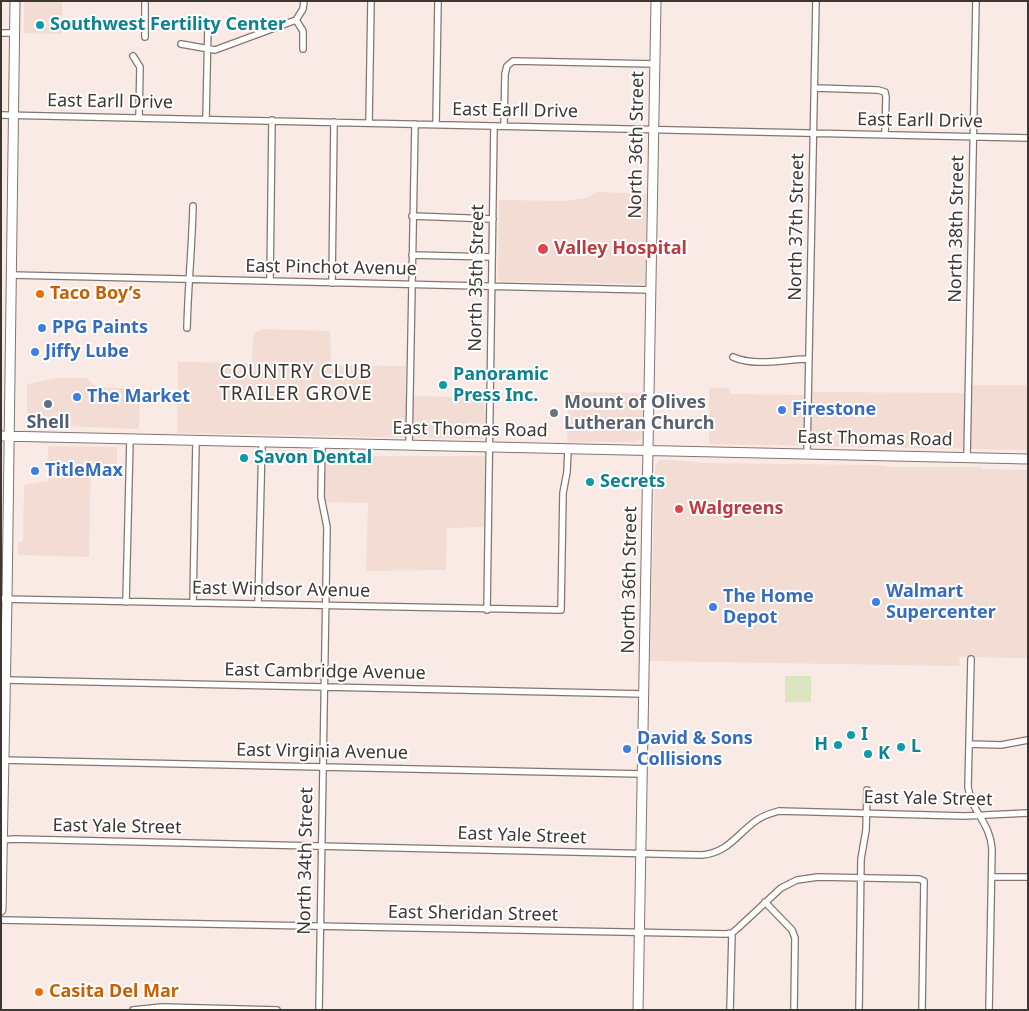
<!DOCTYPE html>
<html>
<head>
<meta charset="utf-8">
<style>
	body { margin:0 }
	#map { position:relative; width:1029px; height:1011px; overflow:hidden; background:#faeae5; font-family:"Noto Sans",sans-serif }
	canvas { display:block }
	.frame { position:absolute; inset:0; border:2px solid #3d3734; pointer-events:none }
</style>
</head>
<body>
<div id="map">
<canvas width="1029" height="1011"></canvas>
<div class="frame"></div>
</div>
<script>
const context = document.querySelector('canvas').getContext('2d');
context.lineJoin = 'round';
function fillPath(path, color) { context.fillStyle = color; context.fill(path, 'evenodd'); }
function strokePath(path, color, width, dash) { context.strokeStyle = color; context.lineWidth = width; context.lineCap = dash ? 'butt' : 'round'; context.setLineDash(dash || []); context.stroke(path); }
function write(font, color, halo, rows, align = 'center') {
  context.font = font + ' "Noto Sans",sans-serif'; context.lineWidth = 4; context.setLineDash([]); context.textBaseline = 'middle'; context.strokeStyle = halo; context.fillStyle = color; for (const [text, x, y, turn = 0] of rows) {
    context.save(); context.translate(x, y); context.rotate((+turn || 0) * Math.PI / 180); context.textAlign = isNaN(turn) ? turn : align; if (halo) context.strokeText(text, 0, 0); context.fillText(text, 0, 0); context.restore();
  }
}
const built = new Path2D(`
	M24,1H62V34L24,33Z
	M597,192L647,194L645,284L500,281L498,276L499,200L566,201L586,198Z
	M264,329L330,331L331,365L406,366L405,396L460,397V394L484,396L485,436L483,439L177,433L178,362L252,363L253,337L255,332Z
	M57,378H86L96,387L140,389L139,429L31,425L27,420V384Z
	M972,385H1028V450L709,444V388H729L730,394L805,395L813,392L972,393Z
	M569,392L645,393L643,438L636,442H567Z
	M48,446L117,447V464H91L89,557L18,555V542L23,541L24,485L48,481Z
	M317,456H485V527L447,528L446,570L366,571L368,503L317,502Z
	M660,460H675L702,463L878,465L889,467H981L982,469L1028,470V658L960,657L959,666L650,661L655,468L658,461Z`);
const green = new Path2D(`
	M785,676H811V702H785Z`);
const street = new Path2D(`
	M296,20L303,31V49
	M1,33H14
	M145,37V1
	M181,44L215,50L296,20L303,9L304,1
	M133,56L140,67L139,117
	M815,88L878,90L885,92L886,97L885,135
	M1,115L1028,138
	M206,119L208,25
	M369,123L371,1
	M436,124L438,1
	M504,126L505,74L507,66L513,61L655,64
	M412,216L493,219
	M412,255L492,257
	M11,275L651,290
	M270,281L272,120
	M332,283L334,122
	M187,328C188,287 192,247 193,206
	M733,357C755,367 786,359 809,359
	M409,445L415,124
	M807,454L816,1
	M967,458L976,1
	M1,599L561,610L563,493L567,472L568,449
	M126,602L130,439
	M193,603L196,441
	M258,604L262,442
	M487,610L494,126
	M971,659L968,787C972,813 990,822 992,849L989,1010
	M5,680L644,694
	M969,744L1001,745L1028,740
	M1,760L642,774
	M1,840L15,839L702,855C728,853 738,833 757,820C764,815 772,813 779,811L965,816L1028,813
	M992,877H1028
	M765,902L792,930L795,938L794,1010
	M1,920L726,934L732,933L738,928L781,888L797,880L818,877L919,879L924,881L922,1010
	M133,1010L162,1007L277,1010
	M319,1010L327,527L321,497L322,443
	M730,1010L732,933
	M859,1010L861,859L866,830L867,790`);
const secondary = new Path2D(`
	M1,436L1028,459
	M1,910L7,599L15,1
	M638,1010L656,1`);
const markers = [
	[40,25,5,"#0f9aa8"],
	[543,249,6,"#e0444e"],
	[40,294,5,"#e8710a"],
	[42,328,5,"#3f7fe0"],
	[35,352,5,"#3f7fe0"],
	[443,385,5,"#0f9aa8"],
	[77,397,5,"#3f7fe0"],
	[48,404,5,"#5c6f8a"],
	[782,410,5,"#3f7fe0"],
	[554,413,5,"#6b7280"],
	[244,458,5,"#0f9aa8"],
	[35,471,5,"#3f7fe0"],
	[590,482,5,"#0f9aa8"],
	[679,509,5,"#e0444e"],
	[876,602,5,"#3f7fe0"],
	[713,607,5,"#3f7fe0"],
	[851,735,5,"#0f9aa8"],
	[838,745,5,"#0f9aa8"],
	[901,747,5,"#0f9aa8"],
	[627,749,5,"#3f7fe0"],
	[868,754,5,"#0f9aa8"],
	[39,992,5,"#e8710a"]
];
const cultureNames = [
	["Southwest Fertility Center",50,25],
	["Panoramic",453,375],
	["Press Inc.",453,396],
	["Savon Dental",254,458],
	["Secrets",600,482],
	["I",861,735],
	["H",828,745,"right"],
	["L",911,747],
	["K",878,754]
];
const streetNames = [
	["East Earll Drive",110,102,1],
	["East Earll Drive",515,111,1],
	["East Earll Drive",920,121,1],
	["North 36th Street",637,145,-89],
	["North 37th Street",797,227,-89],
	["North 38th Street",957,229,-89],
	["East Pinchot Avenue",331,268,1],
	["North 35th Street",477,278,-89],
	["East Thomas Road",470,430,1],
	["East Thomas Road",875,439,1],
	["North 36th Street",630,580,-89],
	["East Windsor Avenue",281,590,1],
	["East Cambridge Avenue",325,672,1],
	["East Virginia Avenue",322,752,1],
	["East Yale Street",928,799,1],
	["East Yale Street",117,827,1],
	["East Yale Street",522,836,2],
	["North 34th Street",306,861,-89],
	["East Sheridan Street",473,914,1]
];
const healthNames = [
	["Valley Hospital",554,249],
	["Walgreens",689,509]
];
const foodNames = [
	["Taco Boy’s",50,294],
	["Casita Del Mar",49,992]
];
const shopNames = [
	["PPG Paints",52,328],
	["Jiffy Lube",45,352],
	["The Market",87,397],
	["Firestone",792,410],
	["TitleMax",45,471],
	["Walmart",886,592],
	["Supercenter",886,613],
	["The Home",723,597],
	["Depot",723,618],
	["David & Sons",637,739],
	["Collisions",637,760]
];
const worshipNames = [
	["Mount of Olives",564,403],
	["Lutheran Church",564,424]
];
const serviceNames = [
	["Shell",48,423]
];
const neighbourhoodNames = [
	["COUNTRY CLUB",296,373],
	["TRAILER GROVE",296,395]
];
fillPath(built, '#f3dcd3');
fillPath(green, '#dde4c0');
strokePath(street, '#837570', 8);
strokePath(secondary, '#837570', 11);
strokePath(street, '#fff', 5.5);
strokePath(secondary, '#fff', 9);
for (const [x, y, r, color] of markers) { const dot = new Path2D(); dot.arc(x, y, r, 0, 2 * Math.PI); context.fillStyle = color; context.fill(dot); strokePath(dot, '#fff', 2); }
write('bold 18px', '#0d838f', '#fff', cultureNames, 'left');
write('18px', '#3d3734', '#fff', streetNames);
write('bold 18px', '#be3a42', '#fff', healthNames, 'left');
write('bold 18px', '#c56008', '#fff', foodNames, 'left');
write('bold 18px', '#366cbe', '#fff', shopNames, 'left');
write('bold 18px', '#5b616d', '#fff', worshipNames, 'left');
write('bold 18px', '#4e5e75', '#fff', serviceNames);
context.letterSpacing = '1px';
write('19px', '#3d3734', '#fff', neighbourhoodNames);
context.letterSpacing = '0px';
</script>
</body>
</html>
